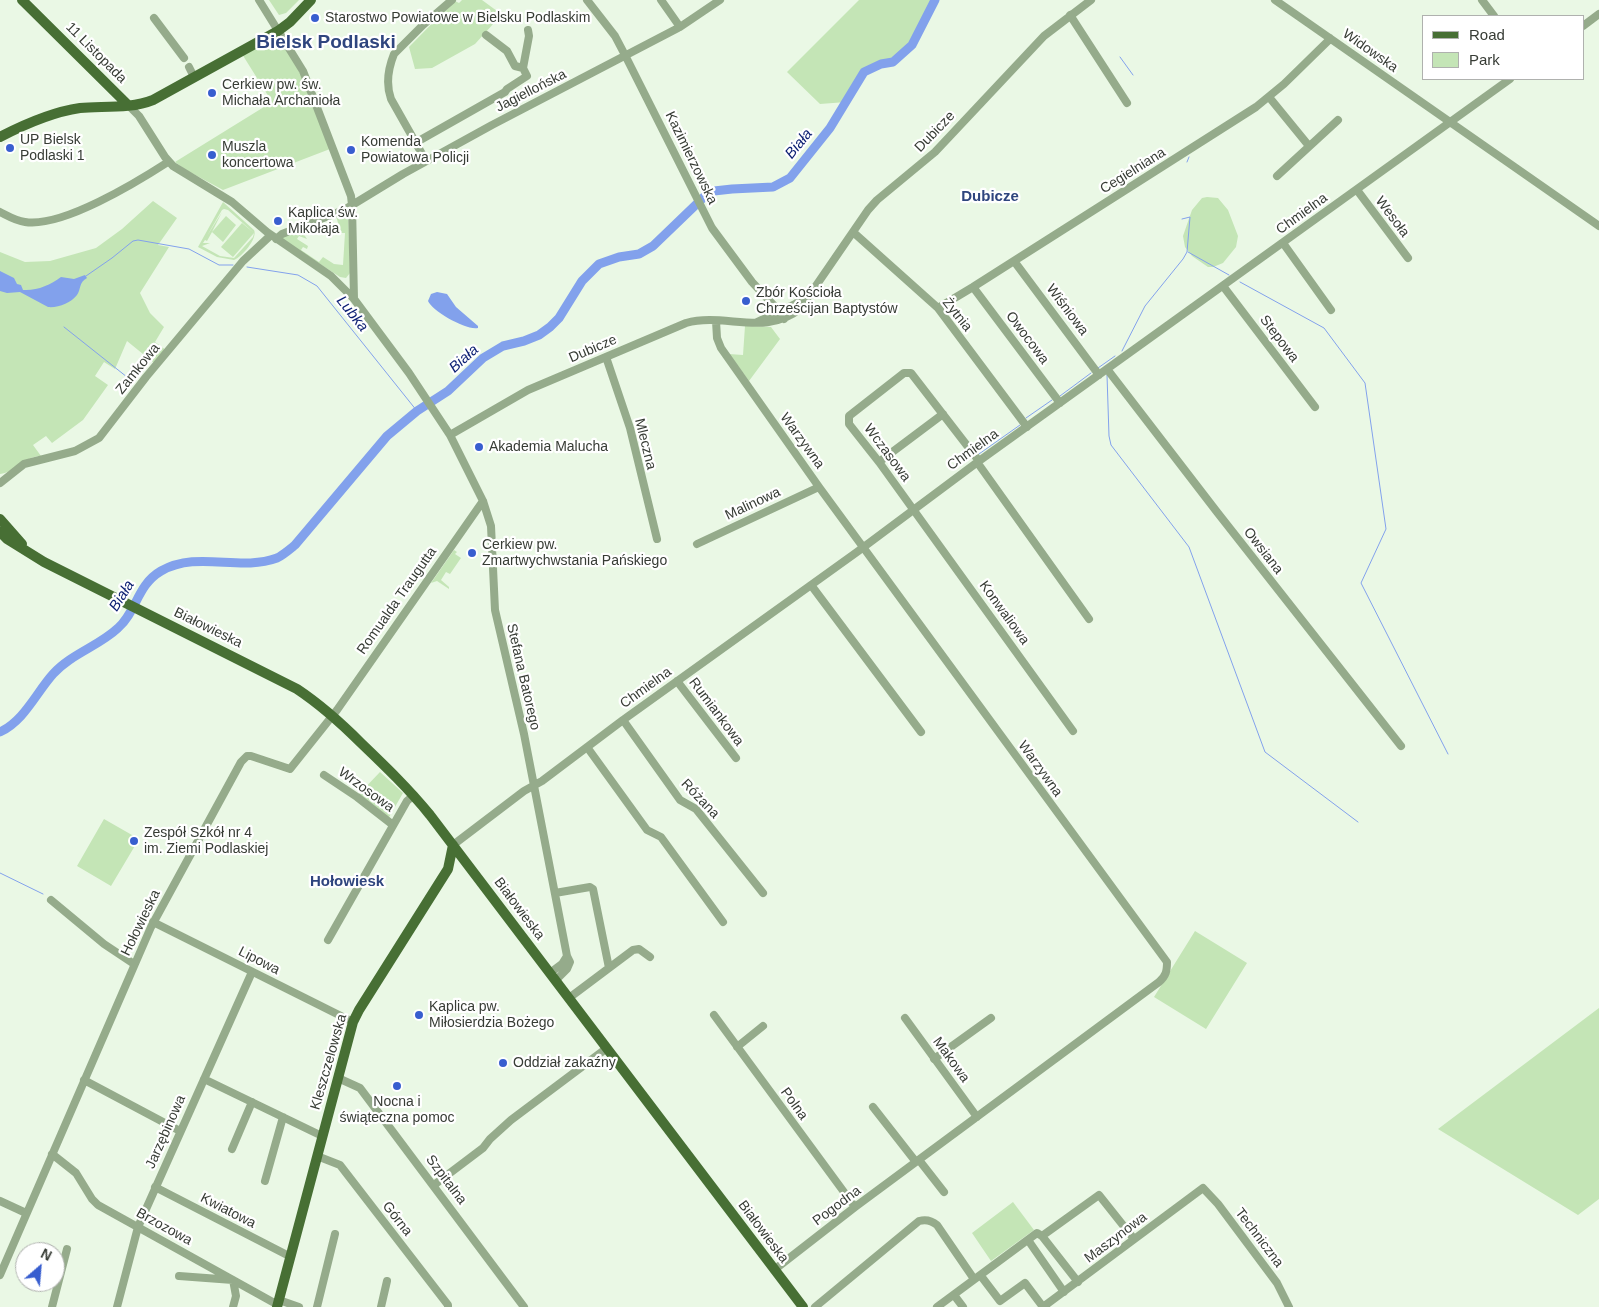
<!DOCTYPE html>
<html>
<head>
<meta charset="utf-8">
<style>
	body { margin:0 }
	#map { position:relative; width:1599px; height:1307px; overflow:hidden; background:#eaf8e5; font-family:Arial,sans-serif }
	canvas { display:block }
	.legend { position:absolute; left:1422px; top:15px; width:162px; height:65px; box-sizing:border-box; background:#fff; border:1px solid #afb1ae; margin:0; padding:6px 9px; list-style:none; font-size:15px; color:#373c35 }
	.legend li { display:flex; align-items:center; gap:10px; height:25px }
	.legend b { width:25px; border:1px solid #afb1ae }
	.north { position:absolute; left:15px; top:1242px; width:50px; height:50px; box-sizing:border-box; background:#fff; border:1px solid #afb1ae; border-radius:50%; rotate:27deg; font-size:14px; font-weight:700; line-height:20px; text-align:center; color:#373c35 }
	.north::after { content:''; display:block; margin:auto; width:18px; height:22px; background:#385ecf; clip-path:polygon(50% 0,100% 100%,50% 72%,0 100%) }
</style>
</head>
<body>
<div id="map">
<canvas width="1599" height="1307"></canvas>
<ul class="legend">
<li><b style="height:6px;background:#476f34"></b>Road</li>
<li><b style="height:14px;background:#c4e5b6"></b>Park</li>
</ul>
<div class="north">N</div>
</div>
<script>
const context = document.querySelector('canvas').getContext('2d');
context.lineJoin = 'round';
function fillPath(path, color) { context.fillStyle = color; context.fill(path, 'evenodd'); }
function strokePath(path, color, width, dash) { context.strokeStyle = color; context.lineWidth = width; context.lineCap = dash ? 'butt' : 'round'; context.setLineDash(dash || []); context.stroke(path); }
function write(font, color, halo, rows, align = 'center') {
  context.font = font + ' Arial,sans-serif'; context.lineWidth = 4.5; context.setLineDash([]); context.textBaseline = 'middle'; context.strokeStyle = halo; context.fillStyle = color; for (const [text, x, y, turn = 0] of rows) {
    context.save(); context.translate(x, y); context.rotate((+turn || 0) * Math.PI / 180); context.textAlign = isNaN(turn) ? turn : align; if (halo) context.strokeText(text, 0, 0); context.fillText(text, 0, 0); context.restore();
  }
}
const green = new Path2D(`
	M269,0H299L286,13L279,15Z
	M462,0H482L497,11L504,12L475,44L432,68L415,69L409,47L453,2L455,1L459,3Z
	M859,0H935L912,45L893,62L881,64L864,72L846,102L820,104L787,72Z
	M275,38C295,45 321,128 330,149L223,190L186,170L175,162L272,102L242,54Z
	M1207,197L1218,198L1228,210L1238,236L1236,247L1223,263L1213,267H1208L1192,256L1185,247L1183,236L1192,210L1202,198Z
	M153,201L177,218L158,245L169,247L140,293L150,313L164,327L155,342L166,350L154,363L127,341L115,369L104,362L95,376L108,385L83,420L52,443L46,436L33,445L41,456C22,457 16,472 0,474V252L25,262L50,261L96,248L122,229Z
	M223,202L254,230C258,238 242,257 234,260L217,257L198,247ZM224,209L228,210L254,233L253,237L234,258L220,256L202,246L210,243H203L205,240L207,241L212,232L223,242L236,225L226,216L212,232L222,212L207,236L222,210Z
	M348,212L350,273L346,278L340,277L283,240V237L301,230L307,239L299,236L297,239L308,246L307,249L303,247L301,250L319,262L323,257L334,264L343,265L345,233H341L336,216Z
	M242,223L254,233L233,257L221,247Z
	M745,326L771,327L780,339L749,381L729,354L743,355Z
	M454,550L457,552L455,554L461,558L450,574L446,572L441,580L449,587V589L437,581L431,583Z
	M380,772L403,793L388,819L358,795Z
	M104,819L139,839L111,886L77,866Z
	M1195,931L1247,963L1206,1029L1154,997Z
	M1599,1008V1199L1578,1215L1438,1129Z
	M1013,1202L1034,1230L991,1261L972,1233Z`);
const water = new Path2D(`
	M0,271L14,278L17,284L21,285L23,290C37,291 50,285 61,277L74,279L85,275L87,278C79,282 81,289 77,295C71,303 58,308 48,307L20,292L7,293L0,291Z
	M437,292L447,294L456,307L478,326V328C467,331 432,311 428,301L431,294Z`);
const stream = new Path2D(`
	M1120,57L1133,75
	M1187,162L1189,157
	M1188,252L1229,275
	M247,267L298,275L317,286L417,411
	M86,276L112,258L133,241L138,240L189,249L219,265H233
	M1240,282L1324,328L1365,383L1386,529L1361,583L1448,754
	M64,327L132,381
	M1122,351L1145,306L1183,259L1187,252L1190,217L1182,219
	M1098,368L1115,356
	M1107,375L1109,436L1111,445L1189,547L1265,752L1358,822
	M1060,396L1091,373
	M1026,418L1052,400
	M979,454L1020,425
	M0,873L43,894`);
const river = new Path2D(`
	M0,732C24,721 36,693 53,674C71,654 99,646 118,628C137,611 137,585 161,571C198,550 239,572 277,558C283,555 290,549 295,545L387,436L417,411L448,391L483,358L503,346L524,341L539,335L550,327L559,318L582,281L599,264L619,257L639,254L653,246L706,195L714,191L732,189L773,187L790,178L830,128L864,72L881,64L893,62L912,45L935,0`);
const minor = new Path2D(`
	M259,0L303,71L351,196L352,205L354,299
	M587,0L615,36L626,57L712,228L752,282L779,311L784,319
	M661,0L680,27
	M1275,0L1599,226
	M1482,0L1494,16
	M1070,15L1127,103
	M154,18L184,58
	M1583,26L1599,14
	M486,35L507,51L515,66L523,68
	M189,67L194,77
	M1269,97L1309,146
	M128,105L139,116L165,157L173,166L232,202L267,232L331,276L354,299L409,373L450,435L483,501L491,526L495,610L524,734L567,956L570,962L567,969L556,980
	M415,143L505,92L507,89L527,76L523,68L529,36L528,30
	M426,161L391,99C386,85 388,69 394,54L423,25L452,0
	M1277,176L1338,120
	M1357,190L1408,258
	M0,212C8,216 16,221 25,222C62,228 137,182 168,162
	M853,232L938,308L1027,427
	M276,239L282,234L344,210L403,174L492,125L680,27L720,0
	M1283,243L1331,310
	M1014,261L1099,375
	M1223,286L1315,407
	M973,287L1060,403
	M938,308L973,287L1256,107L1284,84L1328,41L1330,38
	M716,321L717,338L721,348L819,487L1167,962C1167,971 1166,976 1159,982L855,1207L774,1270
	M757,322L795,304L807,296
	M606,357L630,428L657,539
	M1107,369L1217,512L1401,746
	M450,435L528,390L686,323C724,312 765,337 800,309L868,210L877,200L935,152L1044,36L1091,0
	M979,461L911,373H904L849,416V424L879,462L1073,731
	M879,462L943,414
	M977,462L1089,619
	M0,483L24,464L75,451L99,438L146,377L243,261L271,235
	M697,544L819,487
	M811,585L921,732
	M677,681L736,758
	M623,720L680,800L696,809L763,893
	M587,747L647,830L661,837L723,922
	M324,775L357,797L393,825
	M453,845L524,791L542,781L623,720L857,552L979,461L1510,79
	M555,893L590,887L593,889L609,968L569,998
	M51,900L104,944L134,964
	M153,922L353,1022
	M328,940L407,801L414,795
	M609,968L633,950L639,949L650,957
	M550,973L562,964L567,956
	M714,1015L855,1207
	M905,1018L977,1117
	M737,1047L763,1026
	M934,1059L991,1018
	M338,1078L360,1088L524,1307
	M204,1079L322,1136
	M84,1080L180,1131
	M873,1107L916,1162
	M232,1149L252,1102
	M52,1154L76,1173L92,1199L98,1205L278,1305
	M317,1156L340,1165L448,1305V1307
	M919,1160L944,1192
	M265,1181L283,1117
	M434,1185L483,1148L490,1139L511,1120L607,1048
	M155,1187L291,1257
	M0,1201L26,1213
	M1028,1240L1064,1292
	M0,1275L151,927L241,762L247,756H251L290,769L337,710L483,501
	M179,1276L233,1280L236,1296L233,1307
	M981,1276L1000,1301L1025,1283L1043,1307L1203,1188L1218,1204L1277,1283L1289,1307
	M1078,1282L1042,1236L1099,1195L1134,1239
	M954,1295L963,1307
	M279,1300L299,1307
	M52,1307L67,1249
	M117,1307L138,1227L252,972
	M317,1307L335,1234
	M381,1307L387,1281
	M815,1307L919,1221C926,1219 931,1220 937,1225L974,1279
	M937,1307L1037,1233L1042,1236`);
const major = new Path2D(`
	M22,0L128,105
	M0,137C25,124 52,112 80,108C103,106 131,109 153,100L278,31L290,22L311,0
	M0,519L22,544
	M0,532L7,539L44,562L297,689C321,705 341,723 361,743C385,766 409,789 430,815L803,1307
	M277,1307L353,1022L359,1010L448,869L453,845`);
const markers = [
	[315,18,5,"#385ecf"],
	[212,93,5,"#385ecf"],
	[10,148,5,"#385ecf"],
	[351,150,5,"#385ecf"],
	[212,155,5,"#385ecf"],
	[278,221,5,"#385ecf"],
	[746,301,5,"#385ecf"],
	[479,447,5,"#385ecf"],
	[472,553,5,"#385ecf"],
	[134,841,5,"#385ecf"],
	[419,1015,5,"#385ecf"],
	[503,1063,5,"#385ecf"],
	[397,1086,5,"#385ecf"]
];
const poiNames = [
	["Starostwo Powiatowe w Bielsku Podlaskim",325,18],
	["Cerkiew pw. św.",222,85],
	["Michała Archanioła",222,101],
	["UP Bielsk",20,140],
	["Podlaski 1",20,156],
	["Komenda",361,142],
	["Powiatowa Policji",361,158],
	["Muszla",222,147],
	["koncertowa",222,163],
	["Kaplica św.",288,213],
	["Mikołaja",288,229],
	["Zbór Kościoła",756,293],
	["Chrześcijan Baptystów",756,309],
	["Akademia Malucha",489,447],
	["Cerkiew pw.",482,545],
	["Zmartwychwstania Pańskiego",482,561],
	["Zespół Szkół nr 4",144,833],
	["im. Ziemi Podlaskiej",144,849],
	["Kaplica pw.",429,1007],
	["Miłosierdzia Bożego",429,1023],
	["Oddział zakaźny",513,1063],
	["Nocna i",397,1102,"center"],
	["świąteczna pomoc",397,1118,"center"]
];
const streetNames = [
	["Widowska",1370,51,35],
	["11 Listopada",96,53,45],
	["Jagiellońska",531,91,-27],
	["Dubicze",935,132,-46],
	["Kazimierzowska",691,158,64],
	["Cegielniana",1133,171,-32],
	["Chmielna",1302,214,-36],
	["Wesoła",1392,217,53],
	["Wiśniowa",1067,310,53],
	["Żytnia",957,315,51],
	["Owocowa",1027,338,53],
	["Stepowa",1279,339,53],
	["Dubicze",593,349,-23],
	["Zamkowa",138,369,-51],
	["Warzywna",802,441,54],
	["Mleczna",645,444,76],
	["Chmielna",973,450,-36],
	["Wczasowa",887,453,53],
	["Malinowa",753,504,-25],
	["Owsiana",1263,551,52],
	["Romualda Traugutta",397,601,-55],
	["Konwaliowa",1004,613,54],
	["Białowieska",208,628,26],
	["Stefana Batorego",523,677,77],
	["Chmielna",646,688,-36],
	["Rumiankowa",716,712,53],
	["Warzywna",1040,769,54],
	["Wrzosowa",366,790,36],
	["Różana",700,799,46],
	["Białowieska",519,909,53],
	["Hołowieska",141,923,-64],
	["Lipowa",259,961,27],
	["Makowa",951,1060,54],
	["Kleszczelowska",329,1062,-74],
	["Polna",794,1104,54],
	["Jarzębinowa",166,1132,-66],
	["Szpitalna",446,1180,53],
	["Pogodna",837,1206,-37],
	["Kwiatowa",228,1211,27],
	["Górna",397,1219,52],
	["Brzozowa",164,1227,29],
	["Białowieska",763,1232,53],
	["Maszynowa",1116,1238,-37],
	["Techniczna",1259,1238,53]
];
const waterNames = [
	["Biała",799,144,-51],
	["Lubka",352,314,51],
	["Biała",464,359,-42],
	["Biała",122,596,-58]
];
const neighbourhoodNames = [
	["Dubicze",990,197],
	["Hołowiesk",347,882]
];
const districtNames = [
	["Bielsk Podlaski",326,43]
];
fillPath(green, '#c4e5b6');
fillPath(water, '#82a1ec');
strokePath(stream, '#82a1ec', 1);
strokePath(river, '#82a1ec', 9);
strokePath(minor, '#95ab8b', 8);
strokePath(major, '#476f34', 10);
for (const [x, y, r, color] of markers) { const dot = new Path2D(); dot.arc(x, y, r, 0, 2 * Math.PI); context.fillStyle = color; context.fill(dot); strokePath(dot, '#fff', 2); }
write('14px', '#373c35', '#fff', poiNames, 'left');
write('14px', '#373c35', '#fff', streetNames);
write('italic 15px', '#0b1e72', '#fff', waterNames);
write('bold 15px', '#2f457e', '#fff', neighbourhoodNames);
write('bold 19px', '#2f457e', '#fff', districtNames);
</script>
</body>
</html>
